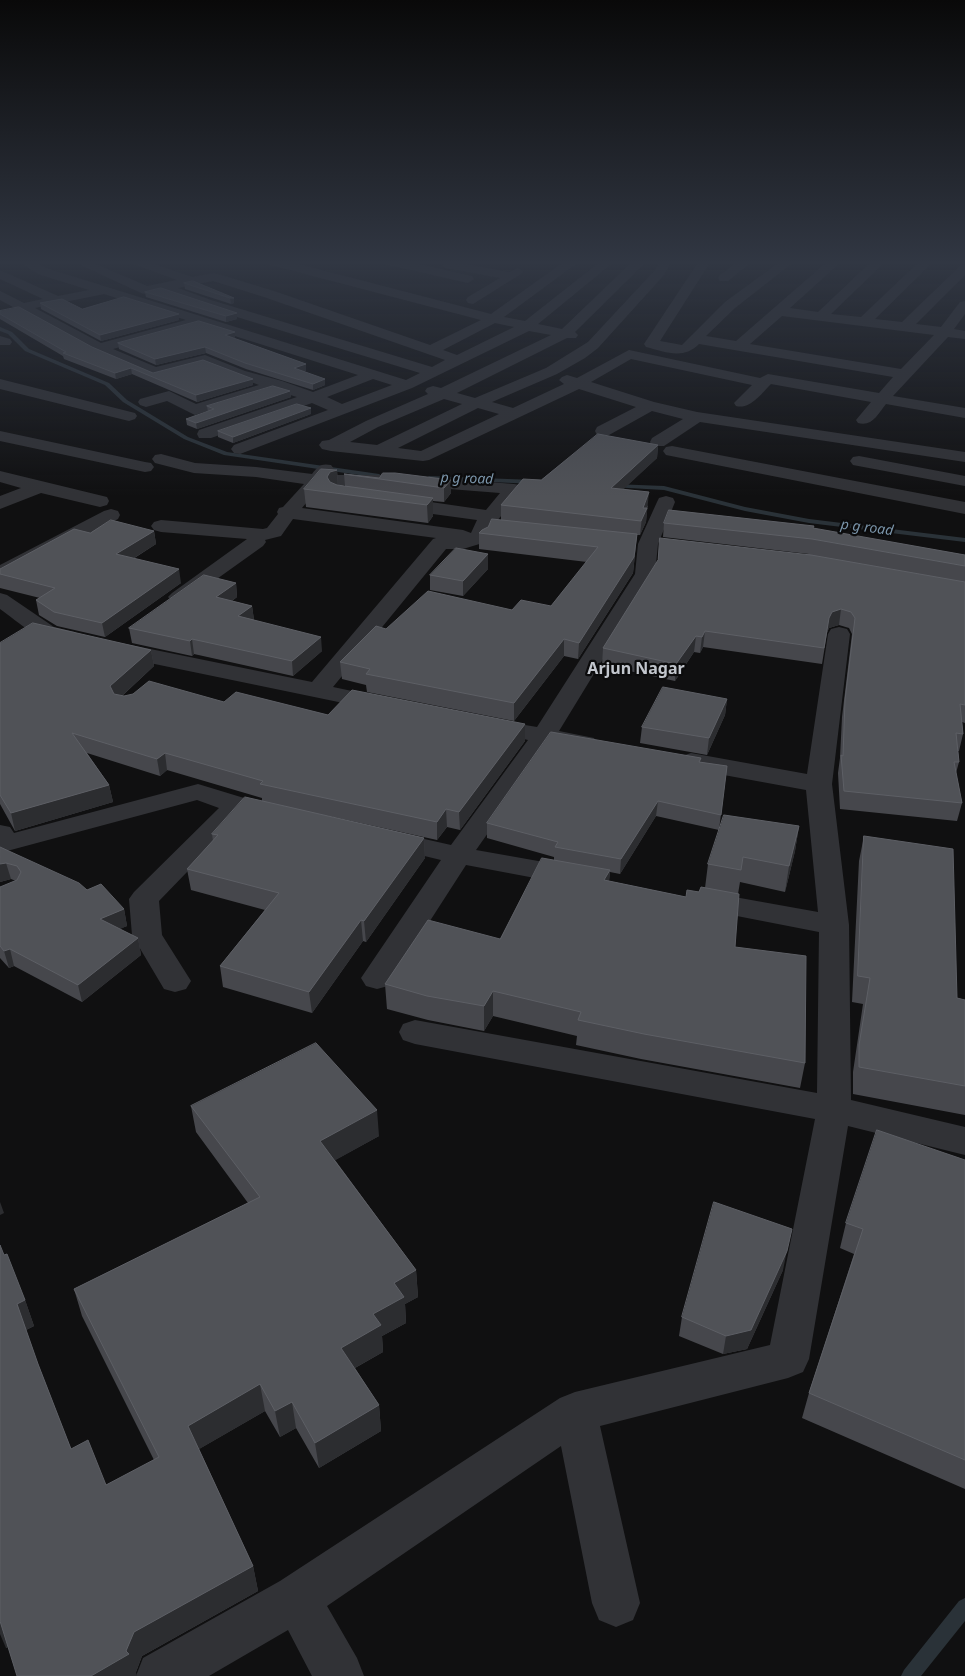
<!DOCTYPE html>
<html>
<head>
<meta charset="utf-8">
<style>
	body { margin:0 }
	canvas { display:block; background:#101011 }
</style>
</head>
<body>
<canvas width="965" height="1676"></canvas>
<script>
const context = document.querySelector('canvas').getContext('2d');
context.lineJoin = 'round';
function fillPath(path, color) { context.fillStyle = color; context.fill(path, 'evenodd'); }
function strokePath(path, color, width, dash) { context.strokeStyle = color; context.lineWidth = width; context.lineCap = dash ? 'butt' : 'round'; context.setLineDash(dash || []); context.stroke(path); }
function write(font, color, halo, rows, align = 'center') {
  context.font = font + ' "Noto Sans",sans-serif'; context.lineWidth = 4.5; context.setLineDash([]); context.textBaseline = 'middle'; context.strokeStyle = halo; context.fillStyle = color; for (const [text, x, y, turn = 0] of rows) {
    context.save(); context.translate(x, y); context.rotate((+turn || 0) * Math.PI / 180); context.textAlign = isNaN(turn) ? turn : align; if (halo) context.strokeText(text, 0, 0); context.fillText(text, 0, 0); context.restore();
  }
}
const stream = new Path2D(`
	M0,327L12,332L29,349L109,383L127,400L188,437L227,452L379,474L382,476L379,478L224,455L184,439L123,402L105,385L25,351L8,334L0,331Z
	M429,476L534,480L537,482L534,484L427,479L426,478Z
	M613,484L664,486L745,507L809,519L965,538V542L809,523L745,511L664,490L611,487V485Z
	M965,1598V1621L921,1676H901L904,1670L959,1601Z`);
const minor = new Path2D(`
	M18,261H34L46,268L406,380L420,373L201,306L162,291L146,294L141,293L72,261H89L147,286L177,280L125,261H145L193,277L214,273L218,274L274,291L430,345L481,320L267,264L265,261H287L491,314L565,261H580L504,317L525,321L601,261H615L538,324L562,329L633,261H647L575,332L578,335L576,338H567L457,393L475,398L546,368L588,342L655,270L660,261H672L664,275L598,348L585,358L557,374L492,402L513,408L564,384L559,380L562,377L567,375L577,378L629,350L760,378L768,374L879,393L893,377L699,344C683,360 666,352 646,347L644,344L699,261H711L660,341L682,345L725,302L781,261H795L735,308L706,336L736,341L828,261H842L790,308L818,312L872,261H886L831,314L861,317L920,261H934L875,319L902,322L961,265L965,264V275L916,324L941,327L960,302L965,301V314L954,329L965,331V339L948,337L893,396L965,408V418L886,404C878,414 872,427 858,423L856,420L871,402L771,384C762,393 750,410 736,406L734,403L752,385L631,359L591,382L654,402L697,412L965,452V462L700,422L664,446H652L650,442L652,438L683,419L652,411L609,435H597L595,431L597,427L636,407L579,389L429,460L423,461L331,451L322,449L319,445L322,441L329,440L366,421L428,394L425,391L427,388L433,386L441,388L551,335L529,331L412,388L240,454L234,453L231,449L234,445L328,410L312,403L211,438H199L197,434L199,430L297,397L274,390L195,415L167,401L146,407L140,405L138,402L140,399L169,391L196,404L259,385L204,364L155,377L150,375L94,351L0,300V291L24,303L43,299L0,279V270L58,296L89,290L38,274ZM213,281L264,297L445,360L432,367L211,300L178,288ZM104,294L186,320L101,343L35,308ZM782,316L934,335L901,369L750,344ZM495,323L514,327L457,355L443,350ZM200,325L358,375L313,392L282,381L245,371L205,355L156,367L113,349ZM373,379L392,385L342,404L327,397ZM444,399L462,404L377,445L350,442L378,427ZM478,408L499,414L421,451L398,448Z
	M382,261H406L472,276L474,279L468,283L384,264Z
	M450,261L509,272L518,268L524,272L473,304L468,303L466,300L468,297L500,278L445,268L443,265L445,262Z
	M739,261H753L728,281H720L718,278L720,275Z
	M0,336L10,339L12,342L10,345H0Z
	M0,379L135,413L137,416L135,419L129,421L0,389Z
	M0,431L145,462L151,463L154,467L151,471L145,472L0,441Z
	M672,446L965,502V514L666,455L663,451L666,447Z
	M161,454L195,463L256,467L312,474C318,466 321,463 331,465L334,469L330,475H399L514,484L520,485L523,489L497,521L533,526L536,530L533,534L526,536L491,532L486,542L463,549H446L333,687L390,699L394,704L390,709L382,711L116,656L108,654L105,649L108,644L116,642L312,682L433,539L436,538L293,519L281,536L265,540L266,542L263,546L186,601L179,603L172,601L168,597L172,593L247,539L161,532L154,530L151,526L154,522L161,520L263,529L267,528L278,514L277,512L279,508L283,507L304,484L256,477L194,473L155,463L152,459L155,455ZM321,485H399L500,493L486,510L396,497L389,499L387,503L389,507L396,509L477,520L471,533L463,530L302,508Z
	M859,456L965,476V486L853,465L850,461L853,457Z
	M0,471L107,497L109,501L107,505L100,507L41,493L0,509V496L21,488L0,482Z
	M666,496L673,498L675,502L658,544L655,574L559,731L594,738L597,743L594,748L585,750L550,745L476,850L572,867L582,870L586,876L582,882L572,885L466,865L388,986L377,989L366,986L361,978L441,860L379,845L375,839L379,833L389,831L451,845L528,740L516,737L513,732L516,727L525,725L537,727L635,574L638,544L657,502L659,498Z
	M111,509L118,511L120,515L118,519L7,577L0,579V565L104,511Z
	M0,593L7,595L54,627L75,632L78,637L75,642C47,649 21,624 0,609Z
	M839,627L847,629L850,634L832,784L849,925L851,1100L965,1127V1155L848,1126L809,1359L803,1372L788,1378L600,1426L640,1603L633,1620L616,1627L599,1620L592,1603L561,1446L327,1606L357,1658L364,1676H312L288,1630L209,1676H136L143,1658L280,1581L560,1398L575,1392L770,1345L815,1119L415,1044L403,1040L399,1032L403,1024L415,1020L817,1093L819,932L701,909L691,907L686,900L691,893L701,891L818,912L806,790L691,769L682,766L678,761L682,756L691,753L807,774L828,634L831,629Z
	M198,784L244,798L283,807L287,813L283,819L274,821L243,814L159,901L162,935L191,981L186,989L175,992L164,989L132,935L129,899L134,892L219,808L197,800L7,851L0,850V825L10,827L14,833Z`);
const wall = new Path2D(`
	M184,283L234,298V303L231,304L185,289Z
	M145,292L237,319L226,322L146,297Z
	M40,303L82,309L179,314V320L101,341L41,309Z
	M0,311L92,347L153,373L253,385L197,402L132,374L116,379L64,359L63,356L0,319Z
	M235,338L234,339L306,364V371H304L325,385L313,390L246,369L206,353L156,365L119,349L118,343Z
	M290,391L291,397L197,429L187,425L186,419L208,412L207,406Z
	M311,414L233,443L218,437V431Z
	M658,445L657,458L623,489L648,506L647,510L646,522L640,535H637L633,573L578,659L564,656L514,721L367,692L366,685L342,679L340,662L386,629L512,610L551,606L587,562L479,549V533L501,520V505L541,480Z
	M337,470L338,485L345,486L344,474L379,478L451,480V493L444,502L433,501V516L428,523L306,507L304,489Z
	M664,523L813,529L965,555V723L962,722L963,734L959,751H958L959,762L956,773L962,803L957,821L840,809L838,773L840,758L842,717L852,634L849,628L839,625L829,628L827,633L822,664L703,647L700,653L694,652L675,681L602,665L603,648L809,554L663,537Z
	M154,531L156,544L133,559L181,583L105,637L57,626L39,615L36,600L40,598L0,588V569L90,533Z
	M488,554V569L463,596L430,590V575Z
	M236,583L237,597L232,601L252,606L254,620L322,651L293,676L194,654L192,656L132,643L129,628Z
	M0,643L151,650L154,666L122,696H124L224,702L328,715L525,724V741L460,830L447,827L437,840L320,814L424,838L425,858L366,942L363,941L312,1013L223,987L220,966L265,910L191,890L187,869L213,841L212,834L262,801V798L167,770L160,776L87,753L109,785L113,802L15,831L0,804Z
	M727,699L725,715L707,755L640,743L642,727Z
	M701,758L700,762L727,766L719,830L656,816L620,874L610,872L609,881L686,897L699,892L705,888L708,864L799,826L795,851L785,892L740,882L738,894L735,947L805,1063L800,1088L641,1059L576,1045L577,1036L493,1016L484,1031L428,1020L387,1009L385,984L500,939L554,860V857L487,838V823Z
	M864,836L957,998L965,1000V1115L853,1094V1072L863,1004L852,1002L859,861Z
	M0,847L87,890L124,909L127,926L119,929L138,938L141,955L82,1002L14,966L9,968L0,958V887L16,881L11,879L0,882Z
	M191,1106L379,1136L335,1160L416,1270L418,1297L405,1304L406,1323L382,1336L383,1352L355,1368L379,1405L381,1431L319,1468L296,1428L280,1437L265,1411L199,1449L253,1566L258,1591L142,1656L136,1672L8,1647L6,1648L4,1255L25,1300L34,1326L26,1330L38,1364L71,1449L106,1485L154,1460L82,1316L74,1289L248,1203L196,1132Z
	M965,1160V1489L802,1418L809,1393L854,1254L840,1248L846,1223Z
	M783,1270L747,1349L723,1354L679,1336L682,1317Z`);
const shadedWall = new Path2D(`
	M230,298H234V303L231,304Z
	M237,313V319L226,322V316Z
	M179,314V320L101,341L100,335Z
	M235,332V338L226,341L225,335Z
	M205,347L206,353L156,365L155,359Z
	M306,364V371L295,374L294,368Z
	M131,368L132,374L116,379L115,373Z
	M253,379V385L197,402L196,395Z
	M325,379V385L313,390V384Z
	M290,391L291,397L197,429L196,423Z
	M311,408V414L233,443V437Z
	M658,445L657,458L610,502L611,488Z
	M337,470L338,487L328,492L327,477L330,472Z
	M451,480V493L444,502V488Z
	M649,492L646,522L640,535L643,508Z
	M433,498V516L428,523L427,505Z
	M154,531L156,544L118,568L116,554Z
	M637,534L633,573L578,659L579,643Z
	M488,554V569L463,596V581Z
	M179,569L181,583L105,637L102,623Z
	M236,583L237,597L218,611L216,597Z
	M252,606L254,620L238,616Z
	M841,609L839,625L829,628L826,634L829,618L832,612Z
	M705,631L703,647L700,653L702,637Z
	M696,636L694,652L675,681L676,664Z
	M321,637L322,651L293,676L292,661Z
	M192,639L194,654L192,656L190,641Z
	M564,639V656L514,721V703Z
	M151,650L154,666L114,703L110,686Z
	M727,699L725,715L707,755L709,738Z
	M525,724V741L460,830L459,812Z
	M165,753L167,770L160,776L157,759Z
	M109,785L113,802L15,831L11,813Z
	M658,801L656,816L620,874L621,859Z
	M446,809L447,827L437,840V822Z
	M799,826L795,851L785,892L789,866Z
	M424,838L425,858L366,942L364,921Z
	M6,863L11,879L0,882V864Z
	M610,870L608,894L604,880Z
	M124,909L127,926L104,936L100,919Z
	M361,920L363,941L312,1013L309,992Z
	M138,938L141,955L82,1002L78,985Z
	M10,949L14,966L9,968L4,951Z
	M493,991V1016L484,1031V1006Z
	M377,1110L379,1136L323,1167L320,1141Z
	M0,1202L4,1213L0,1215Z
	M787,1251L783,1270L747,1349L723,1354L726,1336Z
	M416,1270L418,1297L405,1304L406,1323L382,1336L383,1352L344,1374L341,1348L373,1314L394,1283Z
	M25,1300L34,1326L26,1330L17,1304Z
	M260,1384L265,1411L194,1452L188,1426Z
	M292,1402L296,1428L280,1437L275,1411Z
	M379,1405L381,1431L319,1468L315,1443Z
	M253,1566L258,1591L142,1656L136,1672L137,1676H91L126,1651L134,1632Z
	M0,1621L11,1645L6,1648L0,1634Z`);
const building = new Path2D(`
	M193,281L234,298H230L184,283Z
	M161,288L237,313L226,316L145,292Z
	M124,297L179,314L100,335L40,303L62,299L82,309Z
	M19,307L92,347L153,373L203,360L253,379L196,395L131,368L115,373L63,353L66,352L0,314V311Z
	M199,321L235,332L225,335L306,364L294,368L325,379L313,384L245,363L205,347L155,359L118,343Z
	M273,386L290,391L196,423L186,419L214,409L207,406Z
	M297,404L311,408L233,437L218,431Z
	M598,434L658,445L611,488L649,492L643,508H647L641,521L501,505L523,479L541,480Z
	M321,469L337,470L330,472L327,477L330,482L337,485L433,498L427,505L304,489Z
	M383,473H395L451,480L444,488L344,474L379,478Z
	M669,510L814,526L813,528L965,555V566L812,539L664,523Z
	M492,519L637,534L634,557L579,643L564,639L514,703L366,674L370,669L340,662L376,626L386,629L428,591L512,610L521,600L551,606L598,547L479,533L482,530L488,527Z
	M111,520L154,531L116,554L179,569L102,623L54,612L36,600L55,588L0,574V569L74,529L90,533Z
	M660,538L811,555L965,582V705L960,704L963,734L956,733L959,762H954L962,803L844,791L841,755L843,756L845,700L855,618L851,612L841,609L832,612L829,618L824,648L705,631L702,637L696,636L676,664L603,648L658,560Z
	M456,548L488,554L463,581L430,575Z
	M204,575L236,583L216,597L252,606L238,616L321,637L292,661L192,639L190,641L129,628Z
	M33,623L151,650L110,686L114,694L124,696L133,694L149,681L224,702L236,692L328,715L352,690L525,724L459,812L446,809L437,822L260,784L263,781L165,753L157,759L72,733L109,785L11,813L0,795V643Z
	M663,687L727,699L709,738L642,727Z
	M551,732L701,758L699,762L727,766L721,815L658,801L621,859L555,847L558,842L487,823Z
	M245,797L424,838L364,921L361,920L309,992L220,966L279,893L187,869L218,835L212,834Z
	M724,815L799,826L789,866L743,857L741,870L708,864Z
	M864,836L953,849L957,998L965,1000V1086L859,1067V1045L870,978L858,976Z
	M0,847L79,883L87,890L101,884L124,909L100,919L138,938L78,985L10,949L4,951L0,946V887L17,880L21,872L17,866L6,863L0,864Z
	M542,858L610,870L604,880L686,897L687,890L699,892L701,887L739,894L735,947L806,956L805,1063L644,1034L578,1020L581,1012L493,991L484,1006L427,996L385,984L428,920L500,939Z
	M316,1043L377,1110L320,1141L416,1270L394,1283L404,1297L373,1314L381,1325L341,1348L379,1405L315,1443L292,1402L275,1411L260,1384L188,1426L253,1566L134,1632L126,1651L129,1654L91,1676H17L0,1621V1245L4,1255L7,1254L25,1300L17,1304L38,1364L71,1449L88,1440L106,1485L159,1457L74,1289L260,1197L191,1106Z
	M877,1130L965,1160V1460L809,1393L863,1229L846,1223Z
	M714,1202L792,1229L787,1251L751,1330L726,1336L682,1317Z`);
const farWaternames = [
	["p g road",467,479,2],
	["p g road",867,528,7]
];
const neighbourhoodNames = [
	["Arjun Nagar",636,669]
];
fillPath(stream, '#2a3238');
fillPath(minor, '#313236');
fillPath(wall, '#46474c');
fillPath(shadedWall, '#2c2d30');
fillPath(building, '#505257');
strokePath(building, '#5d5f65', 1);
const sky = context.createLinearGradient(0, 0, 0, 496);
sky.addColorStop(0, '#090909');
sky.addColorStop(0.53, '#313743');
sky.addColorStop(1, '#31374300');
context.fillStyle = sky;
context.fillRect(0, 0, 965, 496);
write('italic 14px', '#7b95aa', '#0b0b0c', farWaternames);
write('bold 16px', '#c2c6cd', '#0b0b0c', neighbourhoodNames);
</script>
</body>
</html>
